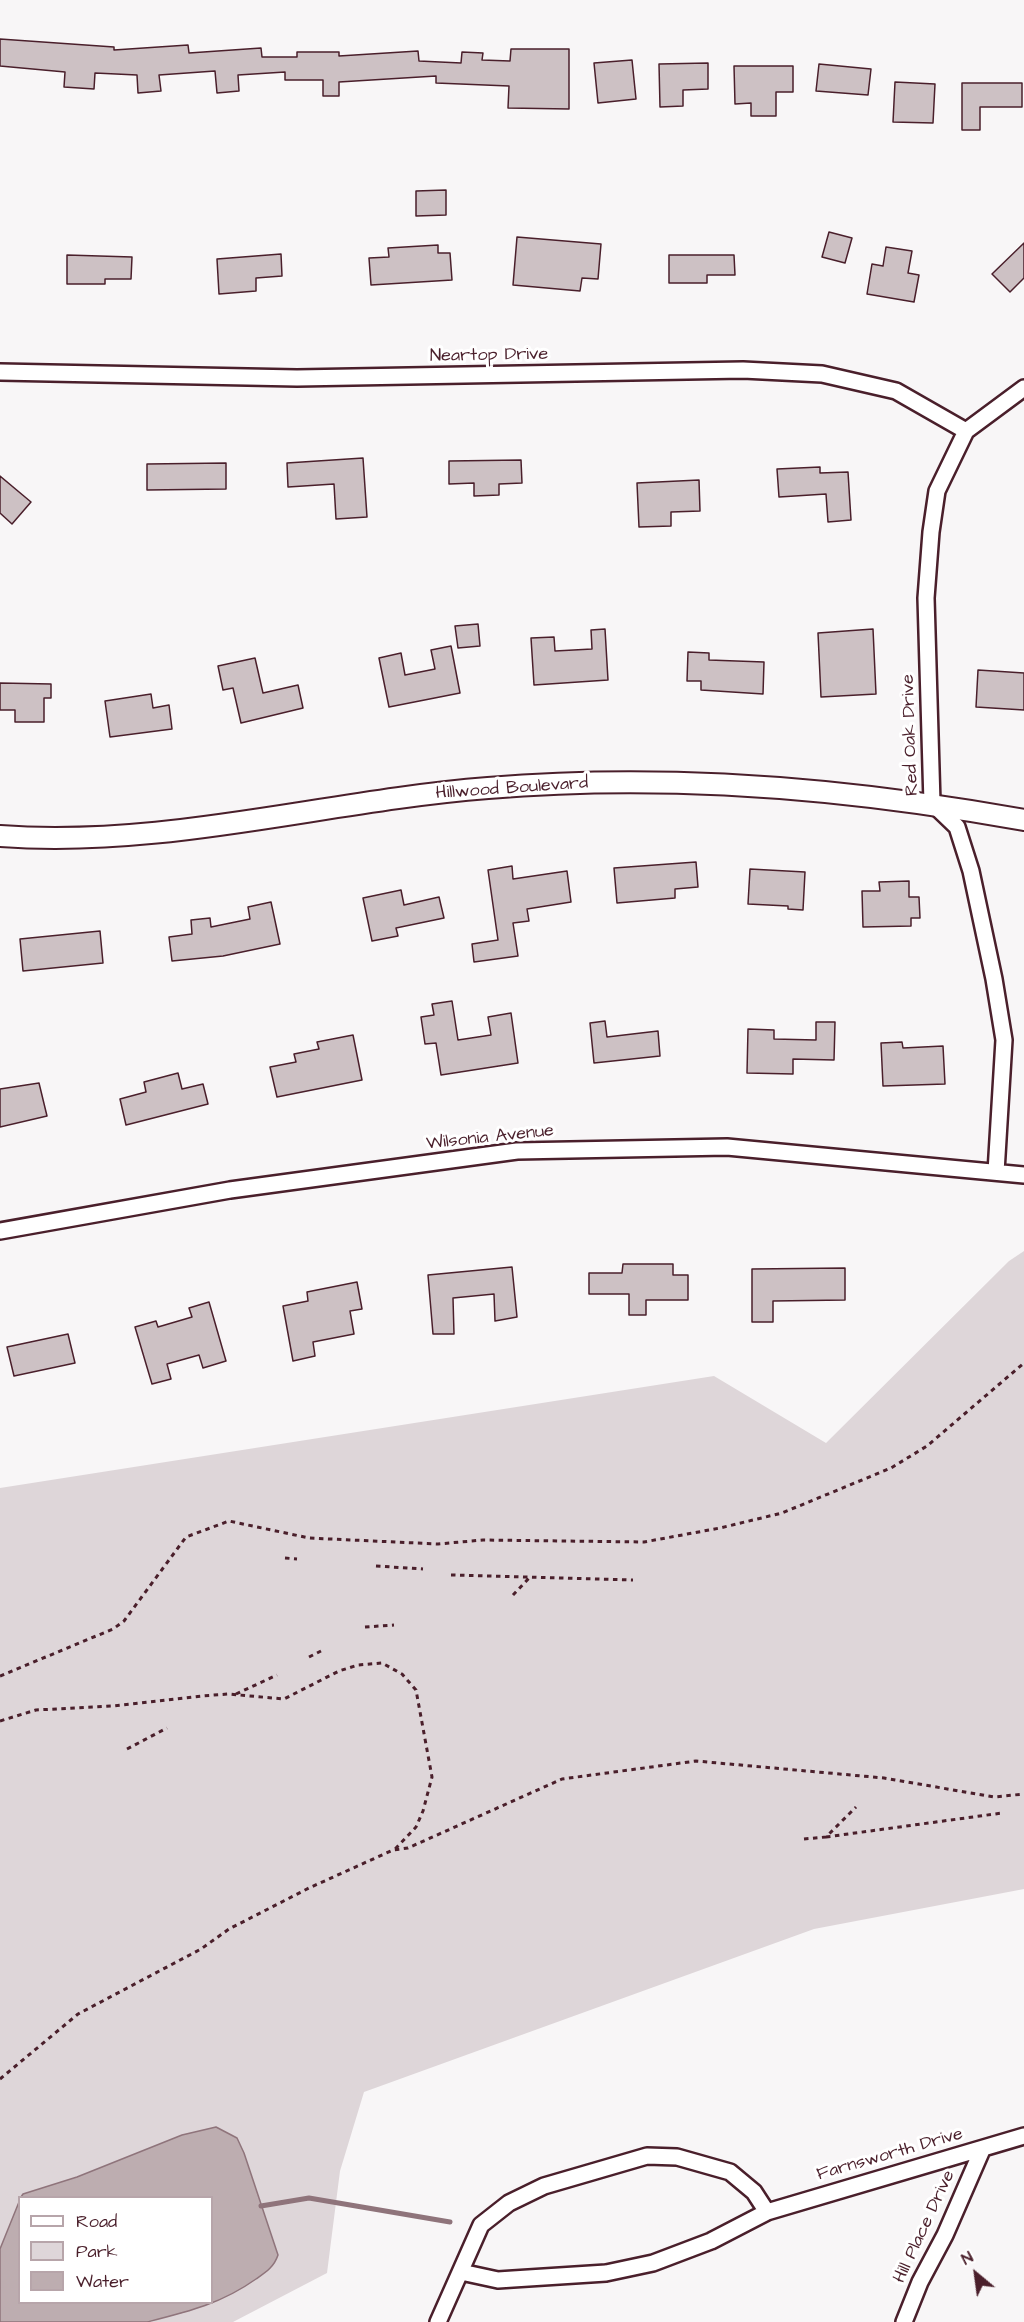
<!DOCTYPE html>
<html>
<head>
<meta charset="utf-8">
<style>
	body { margin:0 }
	#map { position:relative; width:1024px; height:2322px; overflow:hidden; background:#f8f6f7; font-family:"Architects Daughter",sans-serif }
	canvas { display:block }
	.legend { position:absolute; left:18px; top:2196px; width:195px; height:108px; box-sizing:border-box; background:#fff; border:2px solid #b7a5aa; margin:0; padding:8px 10px; list-style:none; font-size:18px; color:#4a1f2b }
	.legend li { display:flex; align-items:center; gap:12px; height:30px }
	.legend b { width:30px; border:2px solid #b7a5aa }
	.north { position:absolute; left:946px; top:2244px; width:60px; height:60px; -webkit-text-stroke:4px #fff; paint-order:stroke; rotate:331deg; font-size:16px; font-weight:700; line-height:24px; text-align:center; color:#4a1f2b }
	.north::after { content:''; display:block; margin:auto; width:21px; height:27px; background:#4a1f2b; clip-path:polygon(50% 0,100% 100%,50% 72%,0 100%) }
</style>
</head>
<body>
<div id="map">
<canvas width="1024" height="2322"></canvas>
<ul class="legend">
<li><b style="height:8px;background:#fff"></b>Road</li>
<li><b style="height:16px;background:#ded6d9"></b>Park</li>
<li><b style="height:16px;background:#bdadb0"></b>Water</li>
</ul>
<div class="north">N</div>
</div>
<script>
const context = document.querySelector('canvas').getContext('2d');
context.lineJoin = 'round';
function fillPath(path, color) { context.fillStyle = color; context.fill(path, 'evenodd'); }
function strokePath(path, color, width, dash) { context.strokeStyle = color; context.lineWidth = width; context.lineCap = dash ? 'butt' : 'round'; context.setLineDash(dash || []); context.stroke(path); }
function write(font, color, halo, rows, align = 'center') {
  context.font = font + ' "Architects Daughter",sans-serif'; context.lineWidth = 6; context.setLineDash([]); context.textBaseline = 'middle'; context.strokeStyle = halo; context.fillStyle = color; for (const [text, x, y, turn = 0] of rows) {
    context.save(); context.translate(x, y); context.rotate((+turn || 0) * Math.PI / 180); context.textAlign = isNaN(turn) ? turn : align; if (halo) context.strokeText(text, 0, 0); context.fillText(text, 0, 0); context.restore();
  }
}
const green = new Path2D(`
	M1024,1251V1889L814,1929L364,2092L340,2171L327,2273L233,2322H0V1488L714,1376L826,1443L1009,1261ZM20,2198H212V2302H20Z`);
const water = new Path2D(`
	M216,2127L237,2138L244,2153L278,2255C274,2267 266,2272 256,2279C221,2304 187,2312 147,2322H0V2249L19,2202L20,2302H212V2198L21,2197L23,2194L77,2177L182,2135Z`);
const stream = new Path2D(`
	M261,2206L309,2198L450,2222`);
const building = new Path2D(`
	M0,39L114,47V50L188,45L189,53L261,48L262,57H297V52H339V56L418,51L419,61L461,63L462,52L483,53L482,60L510,61L511,49H569V109L508,108L509,86L436,83V76L339,82V96H323V80H285V72L238,75L239,91L217,93L215,71L159,75L161,91L138,93L137,75L95,73L94,89L64,87L65,72L0,66Z
	M632,60L636,99L598,103L594,63Z
	M708,63V89L683,90V106L660,107L659,64Z
	M819,64L871,69L868,95L816,91Z
	M734,66H793V92H776V116H751V103L735,104Z
	M895,82L935,84L933,123L893,122Z
	M962,83H1022V107H980V130H962Z
	M446,190V215L416,216V191Z
	M829,232L852,238L845,263L822,257Z
	M517,237L601,244L598,279L582,278L580,291L513,285Z
	M1024,243V278L1010,292L992,274Z
	M438,245V253H450L452,280L371,285L369,258L389,257L388,248Z
	M886,247L912,251L908,273L919,275L914,302L867,294L872,264L883,266Z
	M281,254L282,276L256,278V291L219,294L217,259Z
	M67,255L132,257L131,279H105V284H67Z
	M669,255H734L735,275H707V283H669Z
	M363,458L367,517L336,519L334,484L288,487L287,463Z
	M521,460L522,483L499,484V495L474,496V483L449,484V461Z
	M226,463V489L147,490V464Z
	M820,467V473L848,472L851,520L828,522L826,494L779,497L777,469Z
	M0,476L31,502L12,524L0,513Z
	M699,480L700,511L671,512V526L639,527L637,483Z
	M478,624L480,646L458,648L455,626Z
	M605,629L608,680L534,685L531,638L554,637L555,651L592,649L591,630Z
	M873,629L876,694L821,697L818,633Z
	M451,646L460,693L389,707L379,658L401,653L405,675L435,669L431,650Z
	M688,652L709,653V660L764,662L763,694L701,690V681H687Z
	M255,658L263,693L298,685L303,708L241,723L233,688L223,690L218,666Z
	M978,670L1024,673V710L976,707Z
	M0,683L51,684V698H44V722H15V710H0Z
	M151,694L153,708L169,705L172,729L110,737L105,701Z
	M696,862L698,887L675,889V898L617,903L614,868Z
	M512,866L513,879L567,871L571,902L527,909L529,921L513,923L518,956L474,962L472,944L498,940L488,870Z
	M750,869L805,872L803,910L788,909V906L748,904Z
	M909,881V897H919L920,918H911V926L863,927L862,891H880L879,882Z
	M401,890L404,905L439,897L444,918L396,928L398,936L372,941L363,898Z
	M271,902L280,944L223,956L172,961L169,937L192,934L191,920L210,918L211,927L250,919L248,907Z
	M100,931L103,963L23,971L20,939Z
	M452,1001L458,1040L491,1035L488,1017L511,1013L518,1063L441,1075L436,1043L425,1044L421,1017L434,1015L432,1004Z
	M605,1021L607,1037L658,1031L660,1056L594,1063L590,1023Z
	M816,1022H835L834,1060L793,1059V1074L747,1073L748,1029L774,1030V1039L816,1040Z
	M353,1035L362,1080L277,1097L270,1067L296,1062L294,1054L319,1049L317,1042Z
	M902,1042L903,1048L943,1046L945,1084L883,1086L881,1043Z
	M178,1073L182,1089L203,1084L208,1104L126,1125L120,1099L146,1092L144,1082Z
	M39,1083L47,1116L0,1127V1089Z
	M623,1264H673V1275H688V1300H646V1315H629V1294H589V1273H622Z
	M512,1267L517,1317L495,1321L494,1294L453,1298L454,1334H433L428,1275Z
	M845,1268V1300L773,1301V1322H752V1269Z
	M357,1282L362,1309L350,1311L354,1334L313,1342L315,1356L293,1361L283,1306L308,1301L307,1292Z
	M209,1302L226,1361L203,1368L199,1355L167,1364L171,1379L152,1384L135,1327L156,1321L158,1327L192,1317L189,1308Z
	M68,1334L75,1363L14,1376L7,1347Z`);
const path = new Path2D(`
	M285,1558L297,1559
	M376,1566L423,1569
	M451,1575L633,1580
	M513,1595L530,1577
	M365,1627L394,1625
	M309,1657L321,1651
	M0,1676L113,1629L124,1621L186,1537L229,1521L309,1538L438,1544L483,1540L644,1542L720,1528L782,1513L891,1468L927,1446L1024,1363
	M236,1694L277,1675
	M0,1721L36,1710L113,1706L202,1696L228,1694L284,1699L339,1671L358,1665L382,1663L402,1674L416,1690L432,1777L423,1811L416,1827L395,1849
	M127,1749L167,1728
	M826,1837L1002,1813
	M804,1839L826,1837L856,1807
	M0,2079L78,2014L201,1949L229,1929L309,1888L393,1850L408,1848L562,1779L696,1761L884,1778L994,1797L1024,1794`);
const minor = new Path2D(`
	M0,372L297,378L743,370L822,374L896,391L966,431
	M996,1172L1004,1040L994,979L971,871L957,827L932,803L926,598L931,532L937,491L966,431L1024,388
	M0,1231L230,1190L517,1151L727,1147L1024,1175
	M461,2272L498,2280L513,2279L606,2273L653,2263L711,2241L767,2212L1024,2136
	M438,2322L481,2225L509,2203L544,2186L647,2156L677,2157L730,2172L754,2192L767,2212
	M904,2322L920,2282L945,2235L982,2150`);
const tertiary = new Path2D(`
	M0,836C168,848 323,801 488,788C667,773 848,788 1024,820`);
const streetNames = [
	["Neartop Drive",489,356,-1],
	["Red Oak Drive",911,735,-92],
	["Hillwood Boulevard",512,789,-4],
	["Wilsonia Avenue",490,1138,-6],
	["Farnsworth Drive",890,2155,-16],
	["Hill Place Drive",925,2227,-65]
];
fillPath(green, '#ded6d9');
fillPath(water, '#bdadb0');
strokePath(water, '#8f747b', 1.5);
strokePath(stream, '#8f747b', 5);
fillPath(building, '#cdc1c4');
strokePath(building, '#4a1f2b', 1.5);
strokePath(minor, '#4a1f2b', 20);
strokePath(tertiary, '#4a1f2b', 24);
strokePath(path, '#4a1f2b', 3, [4.5, 4.5]);
strokePath(minor, '#fff', 15);
strokePath(tertiary, '#fff', 20);
write('18px', '#4a1f2b', '#fff', streetNames);
</script>
</body>
</html>
